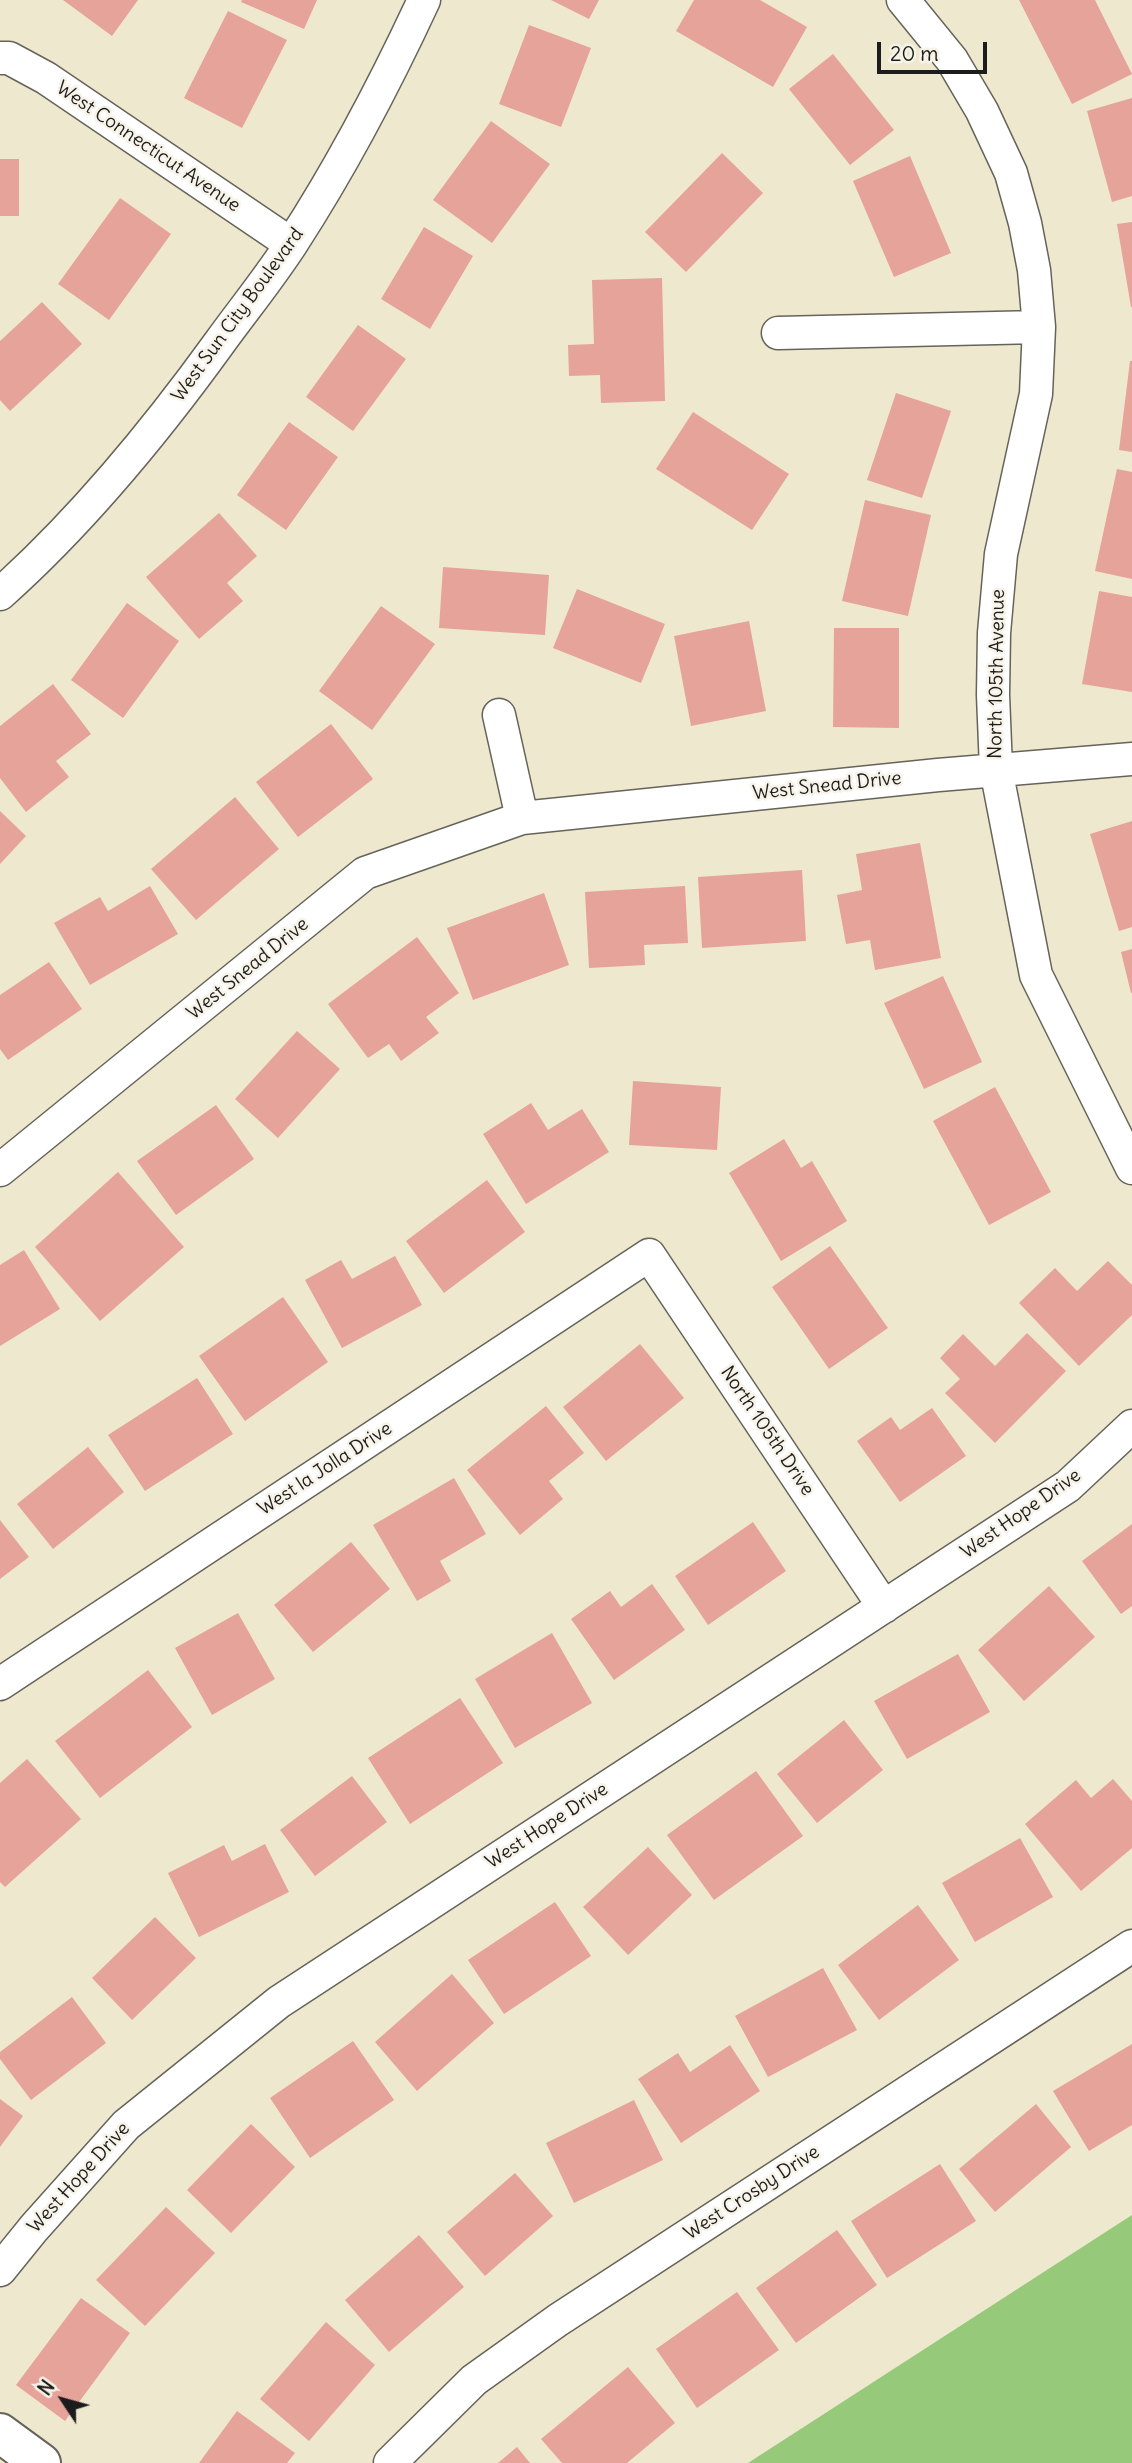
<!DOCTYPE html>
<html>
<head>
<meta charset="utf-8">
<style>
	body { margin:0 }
	#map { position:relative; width:1132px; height:2463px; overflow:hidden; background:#eee8ce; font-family:Delius,sans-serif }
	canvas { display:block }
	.north { position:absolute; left:28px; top:2365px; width:70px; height:70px; -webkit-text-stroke:5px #f7f3e8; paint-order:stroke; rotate:306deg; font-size:19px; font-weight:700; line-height:28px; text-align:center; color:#1c1c1c }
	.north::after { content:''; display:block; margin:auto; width:24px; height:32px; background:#1c1c1c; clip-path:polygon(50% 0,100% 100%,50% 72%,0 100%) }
	.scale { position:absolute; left:877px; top:42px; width:110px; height:32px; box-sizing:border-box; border:4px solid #1c1c1c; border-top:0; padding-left:9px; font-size:21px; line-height:24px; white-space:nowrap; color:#1c1c1c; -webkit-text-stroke:5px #f7f3e8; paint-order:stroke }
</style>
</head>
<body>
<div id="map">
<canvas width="1132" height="2463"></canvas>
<div class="north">N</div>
<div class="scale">20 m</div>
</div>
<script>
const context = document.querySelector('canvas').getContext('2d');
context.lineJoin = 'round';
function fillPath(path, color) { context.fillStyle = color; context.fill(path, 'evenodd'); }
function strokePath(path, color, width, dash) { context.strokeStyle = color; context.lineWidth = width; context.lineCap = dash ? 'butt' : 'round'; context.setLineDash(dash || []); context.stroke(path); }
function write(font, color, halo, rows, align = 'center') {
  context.font = font + ' Delius,sans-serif'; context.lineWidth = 5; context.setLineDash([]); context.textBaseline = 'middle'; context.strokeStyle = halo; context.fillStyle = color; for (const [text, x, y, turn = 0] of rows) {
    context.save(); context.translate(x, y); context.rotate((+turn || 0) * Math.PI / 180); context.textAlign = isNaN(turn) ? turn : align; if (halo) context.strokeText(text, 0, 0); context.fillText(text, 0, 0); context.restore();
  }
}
const green = new Path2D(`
	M1132,2215V2463H748Z`);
const building = new Path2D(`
	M63,0H138L112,36Z
	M242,0H317L304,29L241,2Z
	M551,0H599L589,19Z
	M694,0H760L807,27L773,87L676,31Z
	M1019,0H1095L1132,74L1072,104Z
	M228,11L287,40L242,128L184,98Z
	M529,25L591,48L561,127L499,104Z
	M833,54L894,130L850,165L789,89Z
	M1132,98V196L1112,202L1087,111Z
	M491,121L550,164L492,243L433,200Z
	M722,153L763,193L686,272L645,232Z
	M910,156L951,253L894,277L853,181Z
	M0,159H19V216H0Z
	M120,198L171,234L109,320L58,284Z
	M1132,222V307H1131L1117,224Z
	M424,227L473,256L430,329L381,299Z
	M662,278L665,401L601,403L600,375L569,376L568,345L594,344L592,280Z
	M42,302L82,344L10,411L0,400V341Z
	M358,325L406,359L353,431L306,397Z
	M1130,361H1132V452L1119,450Z
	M896,393L951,411L922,498L867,480Z
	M693,412L789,474L752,530L656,469Z
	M289,422L338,457L286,530L237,495Z
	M1117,469L1132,472V579L1095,571Z
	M865,500L931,515L908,616L842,601Z
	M219,513L257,556L227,583L243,601L199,639L146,577Z
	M443,567L549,575L545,635L439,628Z
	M577,589L665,624L641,683L553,648Z
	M1099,591L1132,597V692L1082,684Z
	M127,603L179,641L123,718L71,680Z
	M381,606L435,644L372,730L319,691Z
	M749,621L766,711L691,726L674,636Z
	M834,628H899V728L833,727Z
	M53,684L91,734L56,761L69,777L26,812L0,778V726Z
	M331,724L373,779L298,837L256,782Z
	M235,797L279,849L196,920L151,869Z
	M0,811L26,836L0,864Z
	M1132,821V927L1119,931L1090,834Z
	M920,843L941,958L875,970L870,940L846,944L837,895L862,890L856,854Z
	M802,870L806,941L702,948L698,877Z
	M150,886L178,934L90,985L54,923L100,897L108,911Z
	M685,886L688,943L644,945L645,965L589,968L585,892Z
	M544,893L569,965L473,1000L447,928Z
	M417,937L459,993L426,1017L439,1033L401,1061L389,1044L368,1058L328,1004Z
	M1132,949V993H1131L1121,952Z
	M49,962L82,1009L8,1060L0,1049V995Z
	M943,976L982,1062L924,1089L884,1003Z
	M297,1031L340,1069L278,1138L235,1099Z
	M633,1081L721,1087L717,1150L629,1145Z
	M995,1087L1051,1192L989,1225L933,1121Z
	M531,1103L548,1130L582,1109L609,1152L526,1204L483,1134Z
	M216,1105L254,1159L176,1215L137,1161Z
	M784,1139L801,1168L812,1161L847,1221L781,1261L729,1173Z
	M118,1172L184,1247L100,1321L35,1247Z
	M487,1180L525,1232L444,1293L406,1241Z
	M830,1246L888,1328L829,1369L772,1287Z
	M24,1250L60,1309L0,1346V1265Z
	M395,1256L422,1305L342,1348L305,1280L341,1260L352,1279Z
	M1108,1261L1132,1285V1315L1079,1366L1019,1303L1055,1268L1077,1291Z
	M283,1297L328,1362L245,1421L199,1356Z
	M1027,1333L1066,1371L995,1443L945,1393L960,1379L940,1358L963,1334L995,1366Z
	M640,1344L684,1398L606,1461L563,1407Z
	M197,1378L233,1434L145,1491L108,1435Z
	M546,1406L584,1453L549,1481L563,1499L520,1535L467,1470Z
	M932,1408L966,1456L900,1502L857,1441L891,1417L900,1430Z
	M88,1447L124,1492L53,1549L17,1504Z
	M454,1478L486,1534L440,1561L451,1581L417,1601L373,1525Z
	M0,1520L29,1557L0,1579Z
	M753,1522L786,1571L708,1625L675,1576Z
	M1132,1524V1606L1121,1614L1082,1561Z
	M351,1542L390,1589L313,1652L274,1605Z
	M652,1584L685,1630L614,1680L571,1619L610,1591L621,1607Z
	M1049,1586L1095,1637L1024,1701L978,1650Z
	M238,1613L275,1679L212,1715L175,1648Z
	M552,1633L592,1703L515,1748L475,1679Z
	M958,1654L990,1712L907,1759L874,1701Z
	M148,1670L192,1727L100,1798L55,1741Z
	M460,1698L503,1763L410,1824L368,1758Z
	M844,1720L883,1770L817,1823L777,1774Z
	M27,1759L81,1819L5,1887L0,1882V1783Z
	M756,1771L803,1836L714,1900L667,1835Z
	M352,1776L387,1822L315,1876L280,1830Z
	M1113,1779L1132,1801V1848L1081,1891L1025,1824L1076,1780L1091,1798Z
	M1020,1838L1053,1897L975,1942L942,1883Z
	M265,1844L289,1892L199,1937L168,1873L224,1845L232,1861Z
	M648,1847L692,1895L628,1955L583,1907Z
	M555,1902L591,1956L504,2014L468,1960Z
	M918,1905L959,1960L879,2020L838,1965Z
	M155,1917L196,1958L132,2020L92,1978Z
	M823,1968L857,2030L768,2077L735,2016Z
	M452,1974L494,2023L417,2091L375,2042Z
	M72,1997L106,2043L31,2100L0,2059V2052Z
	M353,2041L394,2100L310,2158L270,2098Z
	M1132,2044V2125L1089,2151L1053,2091Z
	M730,2045L760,2091L681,2143L638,2079L678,2053L690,2072Z
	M0,2099L23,2116L0,2147Z
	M634,2100L663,2160L574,2203L546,2143Z
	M1036,2104L1071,2147L995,2212L959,2169Z
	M251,2124L295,2167L231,2233L187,2190Z
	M940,2164L976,2221L887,2278L851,2221Z
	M515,2173L553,2216L485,2276L447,2232Z
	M166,2207L215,2253L145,2326L96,2280Z
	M837,2230L877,2285L796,2343L756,2288Z
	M419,2235L464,2287L389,2352L345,2300Z
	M737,2292L779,2350L697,2408L656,2349Z
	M81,2298L130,2333L65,2421L16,2385Z
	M326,2322L375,2365L309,2441L260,2399Z
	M628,2367L675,2423L627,2463H562L541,2439Z
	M237,2411L295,2453L287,2463H199Z
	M517,2447L530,2463H498Z`);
const street = new Path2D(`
	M903,0L952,60L982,111L1011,173L1025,223L1034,270L1039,327L1036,394L1001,554L994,633L993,695L996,769L1036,975L1132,1168
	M0,58H9L46,78L291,244
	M778,333L1039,327
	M0,594C83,520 155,432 220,342C244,309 270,277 292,243C342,166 385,84 424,0
	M499,715L522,818
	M0,1170L365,873L522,818L938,775L1132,759
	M0,1684L649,1255L884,1607
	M0,2270L34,2228L126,2125L279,2002L1068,1486L1132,1426
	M390,2463L474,2380L558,2320L1132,1946`);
const secondary = new Path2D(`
	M0,2433L41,2463`);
const streetNames = [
	["West Connecticut Avenue",148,147,34],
	["West Sun City Boulevard",238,315,-54],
	["North 105th Avenue",997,674,-89],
	["West Snead Drive",827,786,-6],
	["West Snead Drive",248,969,-39],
	["North 105th Drive",767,1431,56],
	["West la Jolla Drive",325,1469,-33],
	["West Hope Drive",1021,1514,-35],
	["West Hope Drive",547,1826,-33],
	["West Hope Drive",79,2178,-48],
	["West Crosby Drive",752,2193,-33]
];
fillPath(green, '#96c979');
fillPath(building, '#e6a39a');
strokePath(street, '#66635a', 35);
strokePath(secondary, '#66635a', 42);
strokePath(street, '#fff', 32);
strokePath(secondary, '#fff', 38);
write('19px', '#1c1c1c', '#f7f3e8', streetNames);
</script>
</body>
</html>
